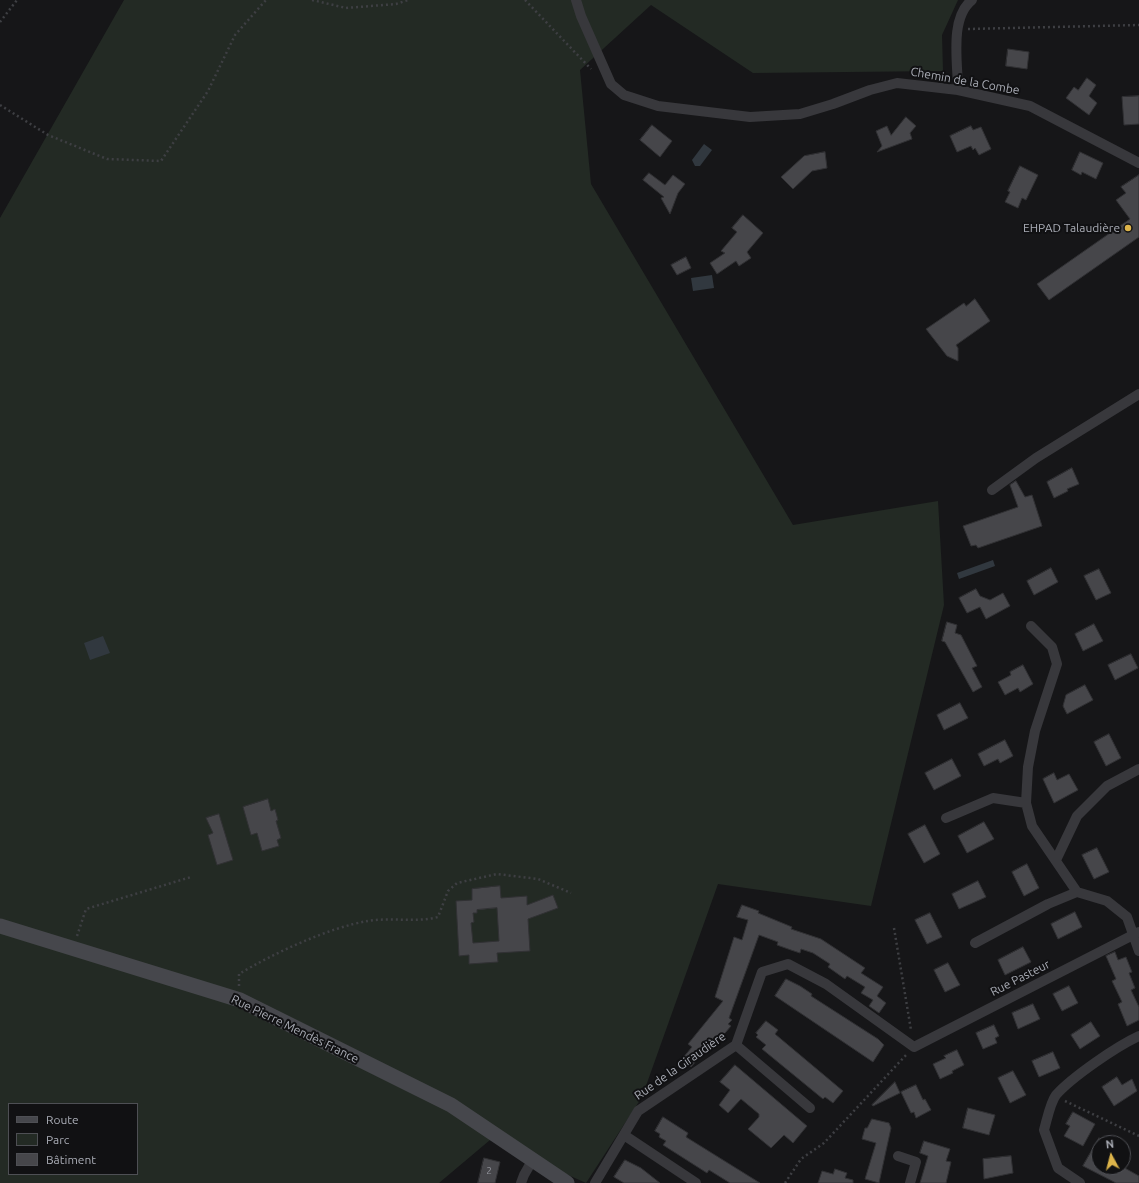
<!DOCTYPE html>
<html>
<head>
<meta charset="utf-8">
<style>
	body { margin:0 }
	#map { position:relative; width:1139px; height:1183px; overflow:hidden; background:#161618; font-family:Ubuntu,sans-serif }
	canvas { display:block }
	.legend { position:absolute; left:8px; top:1103px; width:130px; height:72px; box-sizing:border-box; background:#111113; border:1px solid #4e4f54; margin:0; padding:5px 7px; list-style:none; font-size:12px; color:#aaadb6 }
	.legend li { display:flex; align-items:center; gap:8px; height:20px }
	.legend b { width:20px; border:1px solid #4e4f54 }
	.north { position:absolute; left:1091px; top:1135px; width:40px; height:40px; box-sizing:border-box; background:#111113; border:1px solid #4e4f54; border-radius:50%; rotate:353deg; font-size:11px; font-weight:700; line-height:16px; text-align:center; color:#aaadb6 }
	.north::after { content:''; display:block; margin:auto; width:14px; height:18px; background:#ddb44a; clip-path:polygon(50% 0,100% 100%,50% 72%,0 100%) }
</style>
</head>
<body>
<div id="map">
<canvas width="1139" height="1183"></canvas>
<ul class="legend">
<li><b style="height:5px;background:#46474c"></b>Route</li>
<li><b style="height:11px;background:#232a24"></b>Parc</li>
<li><b style="height:11px;background:#46464a"></b>Bâtiment</li>
</ul>
<div class="north">N</div>
</div>
<script>
const context = document.querySelector('canvas').getContext('2d');
context.lineJoin = 'round';
function fillPath(path, color) { context.fillStyle = color; context.fill(path, 'evenodd'); }
function strokePath(path, color, width, dash) { context.strokeStyle = color; context.lineWidth = width; context.lineCap = dash ? 'butt' : 'round'; context.setLineDash(dash || []); context.stroke(path); }
function write(font, color, halo, rows, align = 'center') {
  context.font = font + ' Ubuntu,sans-serif'; context.lineWidth = 4; context.setLineDash([]); context.textBaseline = 'middle'; context.strokeStyle = halo; context.fillStyle = color; for (const [text, x, y, turn = 0] of rows) {
    context.save(); context.translate(x, y); context.rotate((+turn || 0) * Math.PI / 180); context.textAlign = isNaN(turn) ? turn : align; if (halo) context.strokeText(text, 0, 0); context.fillText(text, 0, 0); context.restore();
  }
}
const green = new Path2D(`
	M124,0H958L942,35L943,71L753,73L651,5L580,70L591,184L793,525L938,501L944,605L871,906L718,884L642,1097L586,1183L490,1140L439,1183H0V218ZM9,1104H137V1174H9Z`);
const water = new Path2D(`
	M704,144L712,150L700,166H695L692,160Z
	M712,275L714,288L693,291L691,278Z
	M993,560L995,566L959,579L957,573Z
	M103,636L110,653L90,660L84,643Z`);
const building = new Path2D(`
	M1008,49L1029,52L1027,69L1006,66Z
	M1087,78L1096,85L1089,96L1097,103L1089,115L1066,98L1074,87L1078,90Z
	M1139,96V124L1124,125L1122,97Z
	M906,117L916,126L910,133L912,139L877,152L882,146L876,131L887,126L891,135Z
	M652,125L672,141L660,157L640,140Z
	M971,126L973,130L981,127L991,149L979,155L975,148L973,150L971,146L957,152L950,136Z
	M825,152L827,168L812,171L793,189L781,177L804,156Z
	M1080,152L1103,163L1096,179L1082,172L1081,175L1072,170Z
	M1020,166L1038,175L1026,200L1022,198L1018,208L1005,202L1010,192L1008,191Z
	M649,173L665,185L673,175L685,184L678,193L670,214L661,198L664,197L643,180Z
	M1139,175V237L1049,300L1037,284L1130,219L1116,200L1126,193L1121,187Z
	M743,215L763,233L747,252L751,258L739,266L736,261L717,274L710,263L725,253L721,251L737,232L732,228Z
	M686,257L691,268L677,275L671,265Z
	M975,299L990,321L956,345L958,348V361L947,356L926,329L964,303L966,306Z
	M1072,468L1079,484L1067,489L1068,491L1054,498L1047,482Z
	M1016,481L1025,497L1032,495L1042,526L978,548L976,545L971,546L963,526L1018,507L1010,485Z
	M1051,568L1058,582L1034,595L1027,581Z
	M1099,569L1111,593L1096,600L1084,576Z
	M976,589L980,596L990,600L1003,593L1010,606L986,619L980,607L967,613L959,598Z
	M947,622L957,625L955,633L961,635L977,666L972,668L982,687L973,692L945,642L942,641Z
	M1094,624L1103,641L1083,651L1075,634Z
	M1131,654L1138,668L1115,680L1108,665Z
	M1023,665L1033,684L1020,692L1018,688L1005,695L998,682L1011,675L1010,672Z
	M1085,685L1093,700L1067,714L1063,706L1066,695Z
	M960,703L968,718L944,730L937,715Z
	M1109,734L1121,758L1106,766L1094,742Z
	M1005,740L1013,756L1000,763L998,759L984,766L978,754Z
	M952,759L961,776L934,790L925,773Z
	M1054,773L1057,780L1069,774L1078,790L1054,803L1043,779Z
	M268,799L271,811L275,809L278,820L276,821L281,838L277,840L279,846L262,851L257,833L251,835L243,807Z
	M219,814L233,860L217,865L208,835L213,833L206,818Z
	M984,822L994,839L967,853L958,836Z
	M925,825L940,854L924,863L908,834Z
	M1097,848L1109,872L1094,879L1082,855Z
	M1027,864L1039,888L1024,896L1012,872Z
	M978,881L986,897L959,909L952,894Z
	M500,886L501,898L527,896V905L553,895L558,908L528,919L530,951L497,953L498,962L469,964V955L459,956L456,901L472,900V889ZM497,908L499,941L473,943L471,923L474,922L473,913H477V910Z
	M742,905L759,911L758,913L792,927L791,929L821,939L865,968L861,973L883,987L877,996L886,1003L879,1013L869,1006L873,1000L861,993L865,987L847,976L845,979L828,967L830,964L813,953L801,949L800,953L791,950L777,945L778,942L759,935L729,1018L732,1020L728,1024L731,1026L715,1045L714,1044L709,1050L707,1048L691,1067L682,1059L692,1047L688,1044L723,1001L715,997L734,937L742,940L748,920L737,917Z
	M1075,912L1082,927L1058,939L1051,924Z
	M930,913L942,937L927,944L915,920Z
	M1023,947L1031,962L1005,975L998,960Z
	M1115,952L1118,960L1126,957L1132,972L1129,973L1135,988L1131,990L1139,1007V1020L1127,1026L1118,1004L1122,1002L1112,981L1116,979L1106,956Z
	M948,963L960,985L945,992L934,970Z
	M786,979L800,986L812,994L811,996L878,1039L884,1045L873,1062L775,996Z
	M1069,986L1078,1003L1062,1011L1053,994Z
	M1033,1004L1040,1019L1018,1029L1012,1013Z
	M766,1021L778,1030L775,1034L843,1091L833,1103L825,1097L823,1099L762,1049L766,1045L756,1037L758,1035L756,1033Z
	M1091,1022L1100,1036L1080,1049L1071,1035Z
	M994,1025L999,1036L995,1038L997,1043L983,1049L976,1033Z
	M957,1050L964,1065L952,1071L953,1073L940,1079L933,1064L946,1058L944,1056Z
	M1053,1052L1060,1068L1039,1077L1032,1061Z
	M735,1065L807,1126L793,1143L784,1135L771,1148L748,1129L759,1117V1114L741,1099L728,1113L719,1105L730,1090L720,1082Z
	M1013,1071L1026,1095L1010,1103L998,1078Z
	M1117,1077L1122,1085L1132,1079L1137,1091L1114,1106L1102,1087Z
	M895,1082L900,1093L873,1106L872,1105Z
	M916,1085L923,1100L925,1099L931,1110L916,1118L914,1112L911,1113L901,1092Z
	M968,1108L995,1115L989,1135L963,1128Z
	M1073,1112L1095,1124L1083,1146L1064,1136L1070,1126L1066,1124Z
	M663,1117L688,1133L686,1137L760,1183H730L709,1170L707,1173L663,1145L666,1141L659,1137L660,1134L655,1131Z
	M872,1119L889,1123L891,1128L879,1183L865,1179L876,1143L862,1139L865,1128H867Z
	M1099,1138V1167H1123L1139,1176V1183H1116L1083,1166Z
	M924,1141L950,1149L946,1161L951,1162L946,1183H920L928,1156L920,1153Z
	M1011,1156L1013,1173L984,1179L983,1159Z
	M484,1158L500,1162L495,1183H478Z
	M625,1160L641,1168L660,1183H624L614,1177Z
	M835,1169L847,1173L845,1178L853,1180V1183H818L822,1171L833,1174Z`);
const path = new Path2D(`
	M312,0L346,8L396,4L408,0
	M525,0L591,69
	M0,22L17,0
	M968,29L1139,25
	M0,105L48,135L107,159L161,161L208,91L235,35L266,0H268
	M894,928L911,1030
	M77,936L86,909L191,877
	M239,986V974C272,954 330,927 368,921C392,917 415,923 438,917L448,891L457,883L497,874L538,879L571,893
	M1065,1101L1139,1136
	M785,1183L801,1159L824,1143L907,1054`);
const street = new Path2D(`
	M576,0L581,16L611,84L624,95L658,106L750,117L800,114L833,104L870,90L897,83L958,90L1030,106L1139,163
	M958,90C958,64 949,18 972,0
	M992,490L1036,458L1139,394
	M1031,626L1052,647L1057,664L1035,731L1028,767L1026,803L1032,826L1077,892L1107,901L1127,917L1139,951
	M946,818L993,798L1026,803
	M1056,860L1077,816L1107,786L1139,769
	M975,943L1048,904L1077,892
	M736,1045L810,1108
	M624,1135L696,1183
	M898,1156L916,1162L910,1183
	M521,1183L524,1175L532,1161
	M595,1183L638,1111L736,1045L762,972L788,964L826,984L914,1047L1139,932
	M1080,1183L1058,1168L1044,1130C1047,1120 1050,1103 1056,1095C1072,1077 1117,1046 1139,1036`);
const secondary = new Path2D(`
	M0,926L240,1000L451,1105L567,1183`);
const markers = [
	[1128,228,4,"#ddb44a"]
];
const numberNames = [
	["2",489,1171]
];
const streetNames = [
	["Chemin de la Combe",965,81,10],
	["Rue Pasteur",1020,978,-27],
	["Rue Pierre Mendès France",295,1029,26],
	["Rue de la Giraudière",680,1066,-35]
];
const poiNames = [
	["EHPAD Talaudière",1120,228]
];
fillPath(green, '#232a24');
fillPath(water, '#31383f');
fillPath(building, '#46464a');
strokePath(building, '#313134', 1);
strokePath(path, '#3e3f43', 2.5, [2, 3]);
strokePath(street, '#38383c', 10);
strokePath(secondary, '#46474c', 15);
for (const [x, y, r, color] of markers) { const dot = new Path2D(); dot.arc(x, y, r, 0, 2 * Math.PI); context.fillStyle = color; context.fill(dot); strokePath(dot, '#111113', 1.5); }
write('10px', '#91939b', null, numberNames);
write('12px', '#aaadb6', '#111113', streetNames);
write('12px', '#aaadb6', '#111113', poiNames, 'right');
</script>
</body>
</html>
